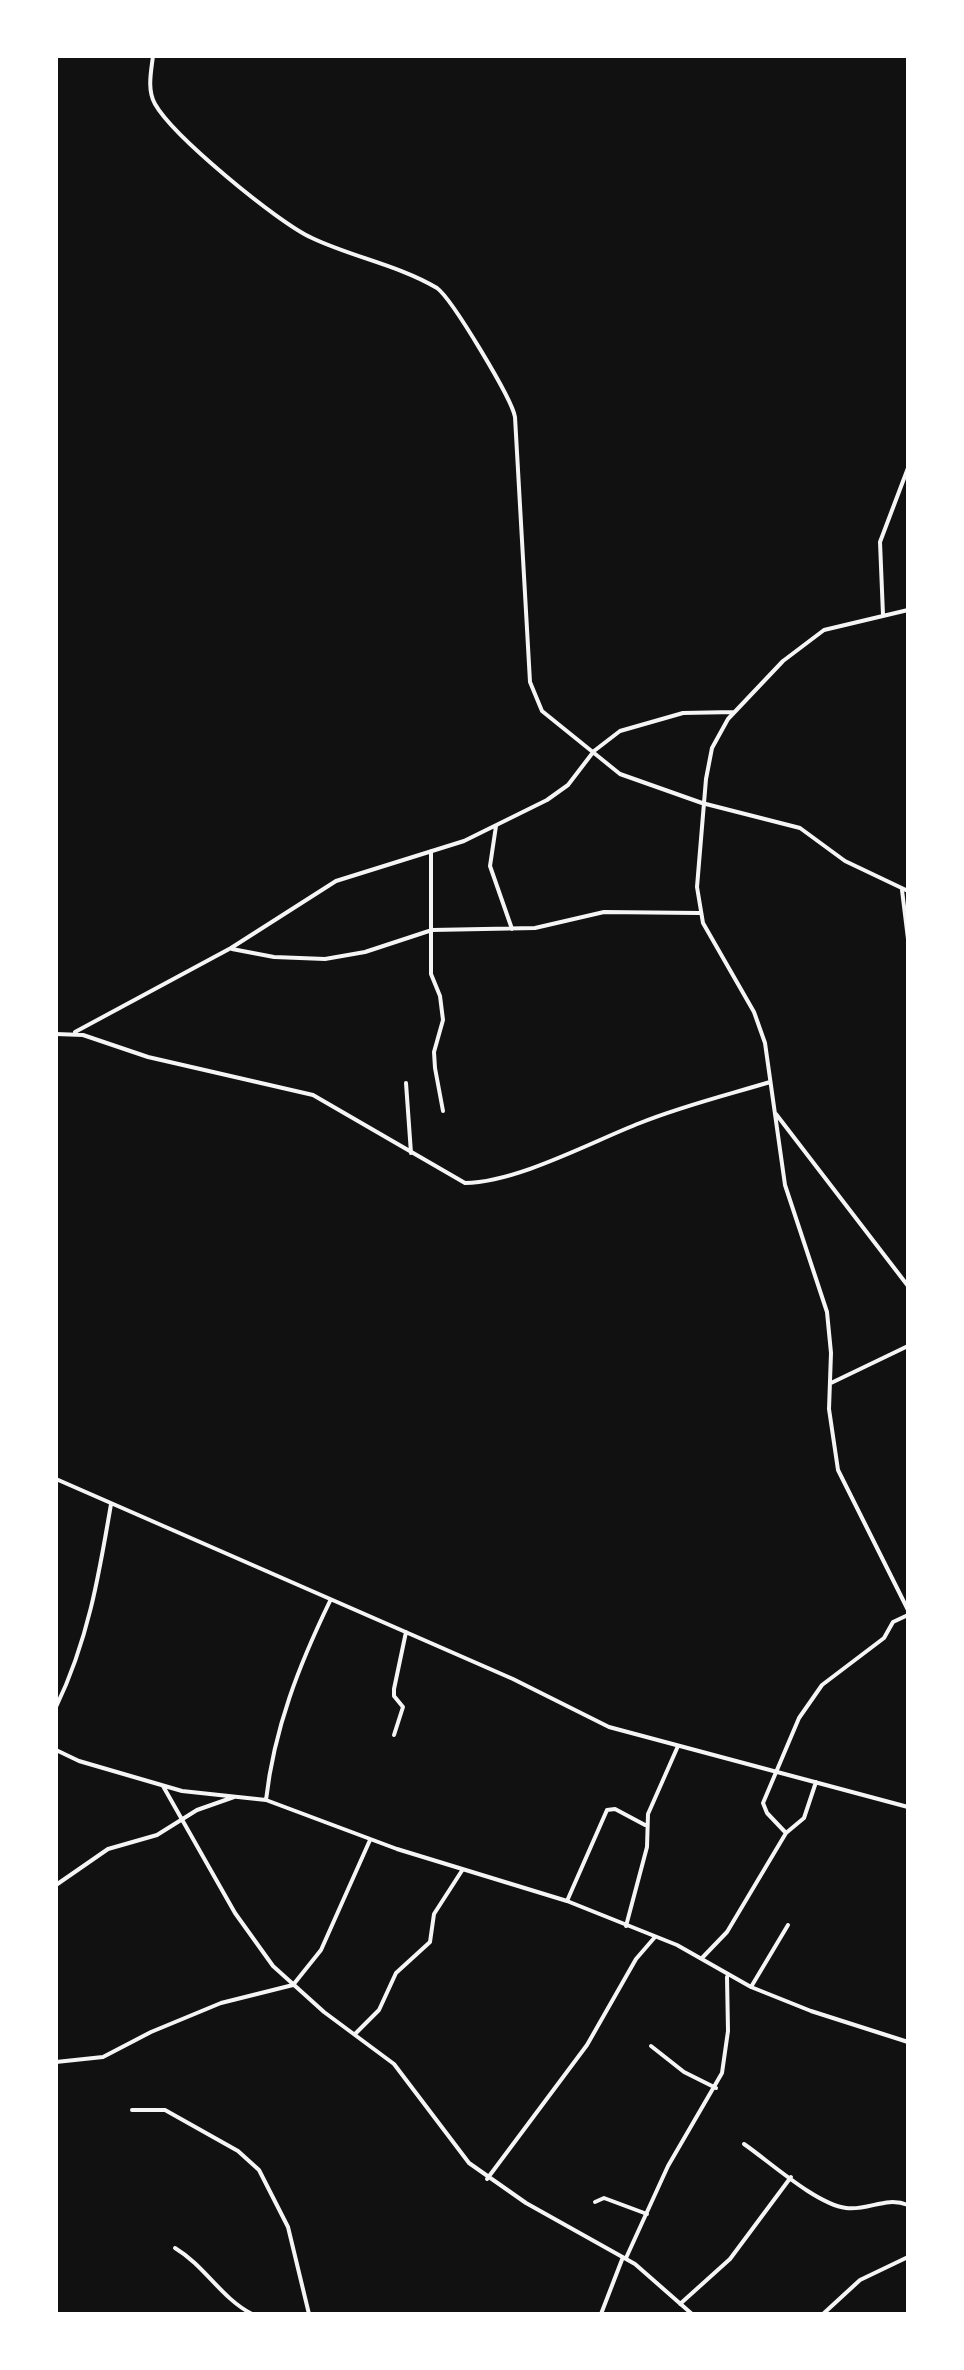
<!DOCTYPE html>
<html>
<head>
<meta charset="utf-8">
<style>
	body { margin:0 }
	#map { position:relative; width:964px; height:2370px; overflow:hidden; background:#111; font-family:Inter,sans-serif }
	canvas { display:block }
	.frame { position:absolute; inset:0; border:58px solid #fff; pointer-events:none }
</style>
</head>
<body>
<div id="map">
<canvas width="964" height="2370"></canvas>
<div class="frame"></div>
</div>
<script>
const context = document.querySelector('canvas').getContext('2d');
context.lineJoin = 'round';
function strokePath(path, color, width, dash) { context.strokeStyle = color; context.lineWidth = width; context.lineCap = dash ? 'butt' : 'round'; context.setLineDash(dash || []); context.stroke(path); }
const minor = new Path2D(`
	M153,56C151,72 147,90 155,104C173,136 277,222 312,238C352,257 398,265 437,288C452,299 512,399 515,417L530,682L542,711L620,774L702,803L800,828L845,861L908,891
	M908,610L824,630L783,661L728,719L712,748L706,779L697,887L703,923L754,1012L765,1043L785,1185L827,1312L831,1353L829,1409L838,1470L908,1610
	M883,615L880,542L908,468
	M496,826L490,866L512,929
	M431,851V974L440,996L443,1020L434,1052L435,1068L443,1111
	M902,890L908,939
	M232,949L274,957L325,959L365,952L432,930L535,928L604,912L699,913
	M75,1032L231,948L336,881L464,841L547,800L568,785L594,751L620,731L683,713L734,712
	M56,1034L83,1035L148,1057L313,1095L465,1183C518,1182 591,1142 640,1123C682,1106 727,1095 770,1082
	M406,1083L411,1153
	M776,1114L908,1286
	M831,1383L908,1346
	M56,1479L513,1679L609,1727L908,1807
	M56,1707C88,1641 99,1575 111,1504
	M394,1735L403,1707L394,1696V1689L406,1632
	M56,1750L79,1761L182,1791L266,1800L397,1849L567,1901L677,1945L751,1987L811,2011L908,2042
	M163,1786L235,1913L273,1966L324,2012L394,2064L469,2163L526,2203L635,2264L692,2314
	M266,1800C274,1729 299,1665 330,1601
	M786,1833L767,1813L763,1803L799,1718L822,1685L884,1638L893,1622L908,1615
	M56,1885L108,1849L157,1835L197,1810L234,1797
	M567,1901L607,1810L615,1809L645,1825
	M626,1926L647,1847L648,1814L678,1746
	M702,1958L727,1932L786,1833L804,1818L816,1782
	M751,1987L788,1925
	M355,2034L379,2010L396,1973L430,1942L434,1914L463,1869
	M651,2046L684,2072L716,2088
	M56,2062L103,2057L151,2032L221,2003L293,1985L321,1950L370,1840
	M132,2110H165L238,2151L259,2170L288,2227L309,2314
	M744,2144C770,2162 816,2204 846,2208C869,2211 885,2196 908,2205
	M487,2179L587,2045L636,1959L655,1937
	M595,2202L604,2198L647,2214
	M175,2248C205,2266 221,2298 252,2314
	M626,2258L668,2166L722,2073L728,2031L727,1977
	M680,2304L730,2259L791,2177
	M601,2314L623,2257
	M823,2314L860,2280L908,2257`);
strokePath(minor, '#f5f5f5', 4);
</script>
</body>
</html>
